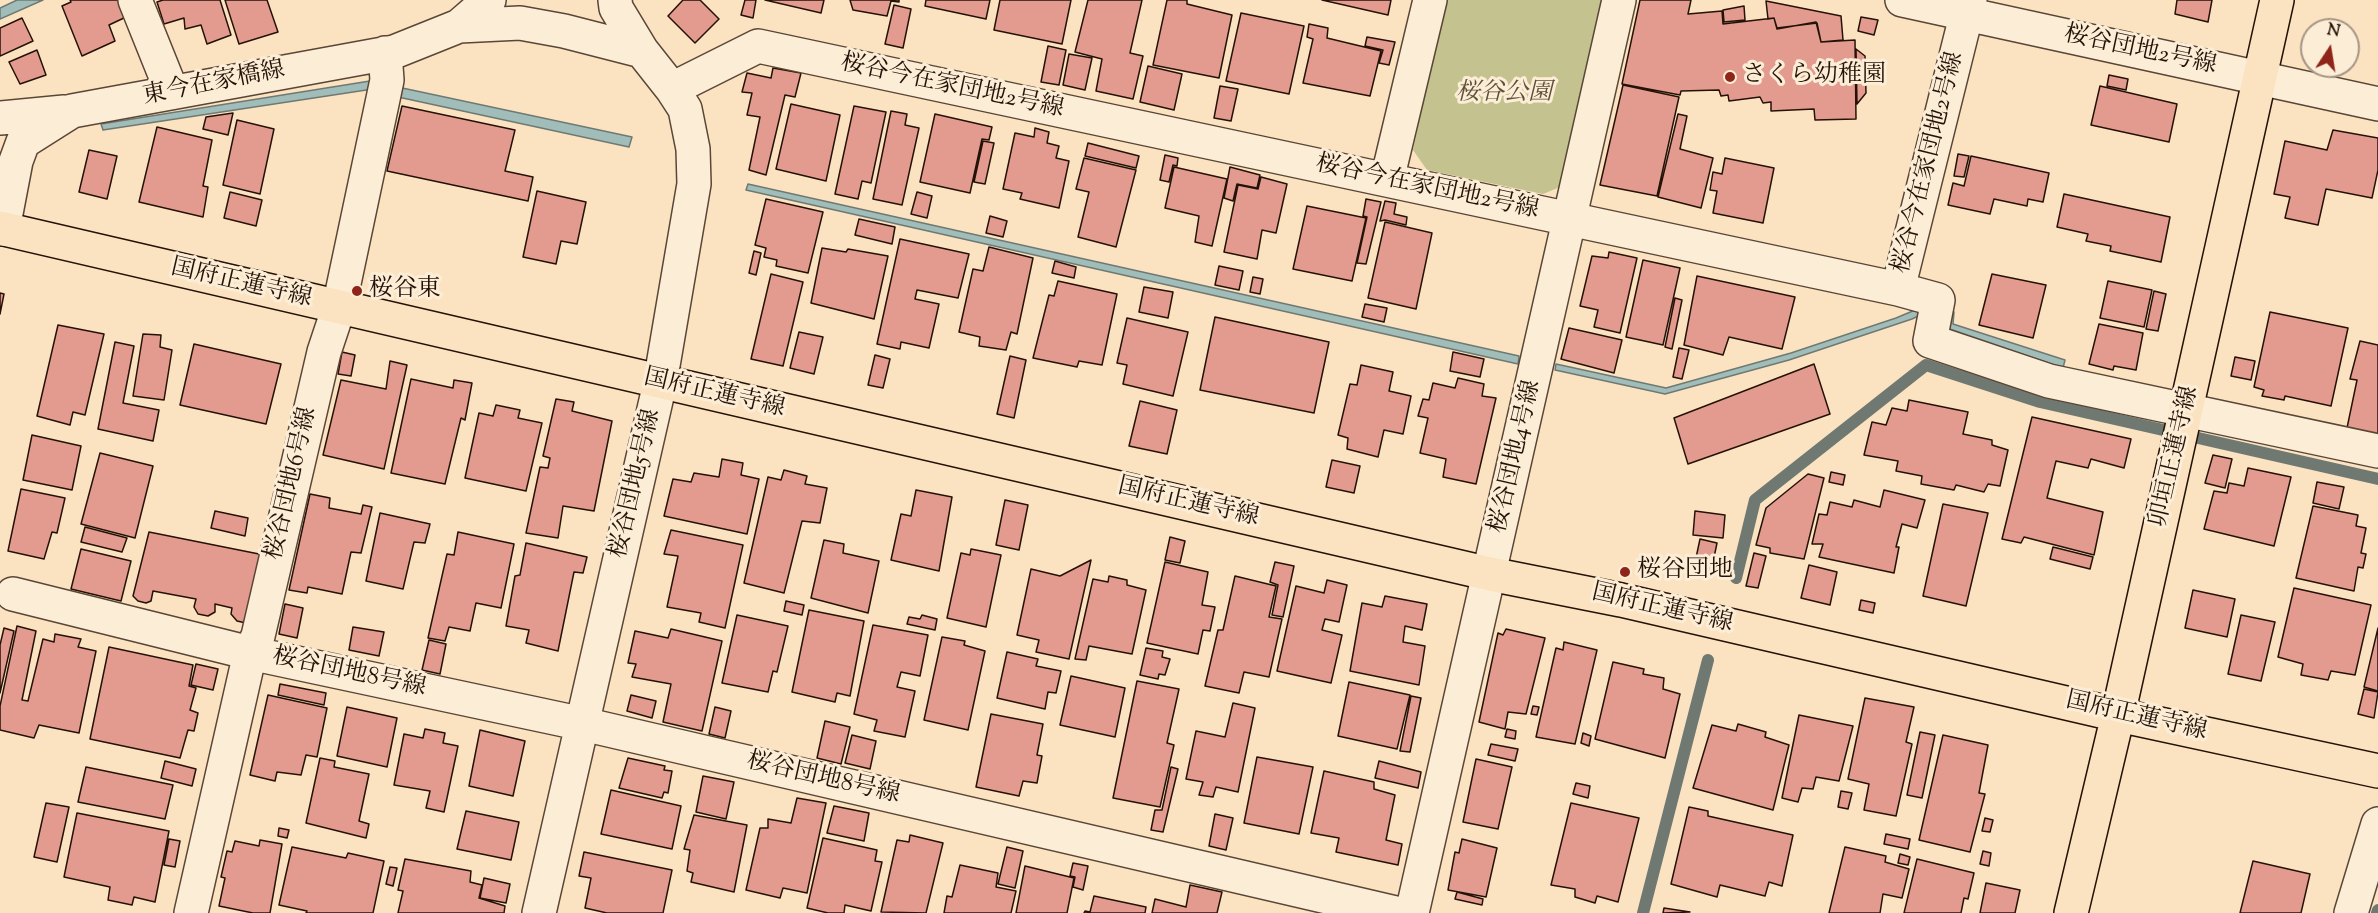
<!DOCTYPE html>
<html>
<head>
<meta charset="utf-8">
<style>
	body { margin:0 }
	#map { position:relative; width:2378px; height:913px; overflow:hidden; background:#fbe3c2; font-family:"Sorts Mill Goudy",serif }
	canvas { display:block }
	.north { position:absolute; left:2300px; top:18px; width:60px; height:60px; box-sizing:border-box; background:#fcedd7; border:2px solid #a69584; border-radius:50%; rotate:12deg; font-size:16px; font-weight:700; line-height:24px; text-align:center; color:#251207 }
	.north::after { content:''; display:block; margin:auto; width:21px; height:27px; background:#8f2418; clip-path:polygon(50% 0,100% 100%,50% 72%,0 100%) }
</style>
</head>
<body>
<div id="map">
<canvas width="2378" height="913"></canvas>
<div class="north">N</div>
</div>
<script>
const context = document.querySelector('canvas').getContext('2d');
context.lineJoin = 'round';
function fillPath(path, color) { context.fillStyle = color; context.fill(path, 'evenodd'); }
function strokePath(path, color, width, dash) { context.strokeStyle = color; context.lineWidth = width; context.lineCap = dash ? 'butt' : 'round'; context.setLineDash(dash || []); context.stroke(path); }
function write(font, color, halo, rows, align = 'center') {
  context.font = font + ' "Sorts Mill Goudy","Noto Serif JP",serif'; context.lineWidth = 6; context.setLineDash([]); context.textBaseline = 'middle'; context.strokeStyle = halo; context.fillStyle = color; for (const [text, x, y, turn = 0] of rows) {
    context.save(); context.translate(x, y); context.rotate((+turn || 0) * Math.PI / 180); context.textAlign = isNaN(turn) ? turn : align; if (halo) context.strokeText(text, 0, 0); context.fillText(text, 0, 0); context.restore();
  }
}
const green = new Path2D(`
	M1445,0H1603L1565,185L1543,194L1427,170L1413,150Z`);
const water = new Path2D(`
	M17,0H43L0,19V8Z
	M370,81L373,89L103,130L101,124Z
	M393,86L632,137L629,147L398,97Z
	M748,184L1519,356L1518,364L746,190Z
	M1927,305L1954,312L1953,324L2065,360L2063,368L1941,326L1929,311L1912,319L1789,360L1665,394L1555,370L1556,364L1666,388L1791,353L1896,318Z`);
const stream = new Path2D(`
	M1736,578L1755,500L1926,365L2040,402L2378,479
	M1643,913L1708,660
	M2377,913L2378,910`);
const building = new Path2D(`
	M70,0H120L126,17L109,25L115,41L82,56L62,6L71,2Z
	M163,0H220L231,35L207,44L201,25L185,29L184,18L164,24L157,2Z
	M225,0H267L278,32L239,44Z
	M683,0H700L719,19L695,43L668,16Z
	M745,0H756L753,18L741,15Z
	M765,0H824L821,13Z
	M850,0H899V2L891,1L887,16L853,10Z
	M926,0H990L986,19L925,6Z
	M1000,0H1071L1062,44L994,30Z
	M1088,0H1142L1130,53L1143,56L1133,99L1096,91L1102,59L1075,52Z
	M1167,0H1187V4L1232,15L1219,78L1153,65Z
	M1322,0H1391L1388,15Z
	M1640,0H1691L1688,14L1722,11L1723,24L1774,18L1777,29L1816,22L1821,42L1855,40L1856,119L1815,120L1814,109L1771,111V102L1763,103L1760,97L1729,101L1728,95L1721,96L1719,90L1681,91L1680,95L1622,84Z
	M2177,0H2212L2208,22L2175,14Z
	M1766,1L1841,16L1843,40L1821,42L1817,23L1777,28L1774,18L1768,19Z
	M894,5L911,9L903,48L885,44Z
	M1744,6L1745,20L1724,22L1723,10Z
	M1241,13L1304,26L1289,94L1226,81Z
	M1861,17L1878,20L1874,35L1858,31Z
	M22,18L33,41L0,56V28Z
	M1309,24L1328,28L1327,38L1381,51L1370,96L1303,83L1313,39L1307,37Z
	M1367,37L1395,42L1389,65L1379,63L1383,50L1365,46Z
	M1048,46L1066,50L1059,85L1041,82Z
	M1856,49L1865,56L1866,93L1857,104Z
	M37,50L46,75L20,84L9,62Z
	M1069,54L1092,58L1085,90L1063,85Z
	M1148,66L1182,74L1174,110L1140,102Z
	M773,68L801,73L795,97L785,95L766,175L749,170L760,117L747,115L752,93L742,92L747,73L771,78Z
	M2109,75L2128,79L2126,90L2107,86Z
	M1623,85L1679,97L1657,196L1600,185Z
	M1220,86L1238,89L1231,121L1214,118Z
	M2100,86L2177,104L2169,142L2091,125Z
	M791,104L840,115L826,181L776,169Z
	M402,106L515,130L505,171L533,177L528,201L387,171Z
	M854,106L886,112L871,183L862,181L858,199L835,194Z
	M891,111L907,114L905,125L919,128L902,205L873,199Z
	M233,113L228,135L203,129L206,117Z
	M935,114L992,127L989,140L982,139L970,193L920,182Z
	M1678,114L1687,116L1680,149L1713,158L1701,208L1658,197Z
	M237,120L274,129L260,194L223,185Z
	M157,127L212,140L203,186L208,187L203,217L139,202Z
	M1035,128L1049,132L1047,143L1059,146L1056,158L1069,161L1059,208L1020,199L1022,193L1003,189L1015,133L1034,137Z
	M2333,130L2378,138V170L2372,198L2326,189L2318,225L2285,218L2290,197L2274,194L2285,141L2327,150Z
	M983,141L994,143L985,184L974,182Z
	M1088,143L1139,156L1136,168L1085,156Z
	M89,150L117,156L107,199L79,192Z
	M1958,154L1969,156L1964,177L1954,176Z
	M1165,155L1178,158L1177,166L1173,165L1169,182L1160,180Z
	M1971,156L2049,173L2043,202L2028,199L2027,206L1994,199L1990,214L1948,205L1953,183L1964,186Z
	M1084,158L1136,170L1116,247L1078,237L1089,192L1076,189Z
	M1725,158L1774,168L1763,223L1713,213L1717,191L1710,190L1713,172L1722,174Z
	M1174,167L1227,179L1212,246L1195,242L1199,216L1165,208Z
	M1230,167L1260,175L1257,188L1237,184L1233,201L1224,198Z
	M1261,177L1287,184L1276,233L1262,230L1257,259L1224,252L1238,185L1258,189Z
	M537,191L586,202L577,244L561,241L556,264L523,257Z
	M230,192L262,200L256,226L224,218Z
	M917,192L932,196L927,218L911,214Z
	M2064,194L2170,217L2161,262L2110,251L2111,246L2086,241L2088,234L2057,227Z
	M766,199L823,212L808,273L776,266L777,260L764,257L766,248L755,245Z
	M1366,199L1381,202L1366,264L1357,263L1367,217L1363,216Z
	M1385,201L1396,203L1394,214L1407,217L1406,225L1385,220L1380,221Z
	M1307,206L1366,218L1352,281L1293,269Z
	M990,216L1007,221L1003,237L986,233Z
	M859,219L895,227L892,244L855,235Z
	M1385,222L1432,233L1416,309L1368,298Z
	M900,239L969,254L958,298L917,290L915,299L939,304L929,348L901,342L900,349L877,344Z
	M989,247L1033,258L1017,334L1011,332L1006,350L979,346L980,337L959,332L973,269L983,271Z
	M822,248L846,252L848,249L888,256L874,319L811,303Z
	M754,251L761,253L756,275L749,273Z
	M1609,252L1637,258L1620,333L1594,327L1598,310L1580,306L1592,256L1608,258Z
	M1643,260L1680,268L1663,345L1626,337Z
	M1055,261L1076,267L1074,278L1052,273Z
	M1219,266L1243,271L1239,290L1215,285Z
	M771,274L803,282L783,366L751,359Z
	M1992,274L2046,285L2033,338L1979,325Z
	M1697,276L1795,297L1782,349L1729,337L1723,355L1684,345Z
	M1253,277L1263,279L1260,294L1250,292Z
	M1058,281L1117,294L1102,365L1079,361L1077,367L1033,358L1049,295L1054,296Z
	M2108,281L2152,290L2144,327L2100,318Z
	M1144,287L1173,292L1168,318L1139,312Z
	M2154,291L2166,294L2158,331L2146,329Z
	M0,293L4,294L0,314Z
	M1675,298L1682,300L1672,349L1665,347Z
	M1365,304L1387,308L1384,322L1362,317Z
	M2270,312L2348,328L2331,406L2285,396L2284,400L2262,396L2264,390L2254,387Z
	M1215,317L1329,342L1314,413L1200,390Z
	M1127,318L1188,332L1173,396L1123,384L1127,365L1117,363Z
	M2099,324L2143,333L2136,370L2114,366L2113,370L2089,364Z
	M58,325L104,334L85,415L73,412L70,425L37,416Z
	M1569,328L1622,340L1614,373L1561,359Z
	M799,332L823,337L814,374L790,368Z
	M143,334L161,335L160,347L172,350L164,400L133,396Z
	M2360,341L2378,345V436L2347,428L2357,380L2350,379Z
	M115,342L134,346L123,403L159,410L153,441L98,429Z
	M194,344L281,364L266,424L180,405Z
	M1679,348L1689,350L1682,379L1673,377Z
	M342,352L355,355L351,376L338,374Z
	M1453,352L1484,359L1480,377L1450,371Z
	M875,355L890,359L883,388L868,385Z
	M1010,356L1026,360L1014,418L997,414Z
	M2235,357L2255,361L2251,380L2231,376Z
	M390,361L407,365L384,469L323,455L341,380L386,389Z
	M1814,364L1830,414L1688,464L1674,418Z
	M1361,365L1393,372L1389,391L1411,396L1403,434L1384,430L1378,457L1347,449L1348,438L1338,435L1350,384L1357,385Z
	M1458,378L1484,384L1482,396L1496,398L1476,484L1443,477L1446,459L1420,453L1428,418L1418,416L1423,399L1429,400L1433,383L1455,388Z
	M411,379L453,388L454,380L472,383L465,420L461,418L445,484L391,473Z
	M556,399L574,402L572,411L612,421L594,511L563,506L558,538L526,533L540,467L548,468L550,458L543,456Z
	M1909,400L1968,412L1963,434L1992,440V445L2008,450L2000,486L1988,484L1984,492L1956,485L1954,490L1921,484L1922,476L1896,471L1898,461L1864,455L1872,422L1886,425L1892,408L1907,411Z
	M1140,401L1177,410L1167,454L1129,446Z
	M496,405L520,410L518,418L542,423L526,491L465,478L479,413L493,416Z
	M2032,417L2131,439L2124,468L2091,459L2088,468L2056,461L2047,498L2103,512L2094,555L2024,537L2021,543L2002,539Z
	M32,435L81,446L72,490L23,480Z
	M100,453L153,466L135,538L81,524Z
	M2213,455L2232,459L2225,488L2205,483Z
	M722,459L743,463L741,475L759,479L747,534L664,516L673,479L691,482L694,473L719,477Z
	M1332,460L1360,466L1354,493L1326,487Z
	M2248,468L2291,477L2274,546L2204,529L2214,491L2227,493L2229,483L2244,486Z
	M784,470L807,476L805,484L827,488L820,523L802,521L784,593L744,583L768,477L781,480Z
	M1831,472L1845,475L1843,485L1829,482Z
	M1808,474L1824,478L1804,559L1770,553V548L1756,545L1766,508Z
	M2317,482L2344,487L2339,509L2313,503Z
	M21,489L65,498L57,533L52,532L44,559L8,551Z
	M916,490L952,497L939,571L891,560L901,514L911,516Z
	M1884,490L1925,500L1917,528L1902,524L1896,547H1899L1894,573L1819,557L1823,544H1812L1819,514L1827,515L1830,502L1852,507L1854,500L1880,507Z
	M310,494L330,498L329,508L361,514L363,505L372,507L361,553L351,552L342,594L308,587L307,593L289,590Z
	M1005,500L1028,505L1019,550L996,545Z
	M1943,504L1988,513L1966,606L1923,596Z
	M2313,506L2358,515L2356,526L2366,528L2361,553L2366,554L2363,568L2358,567L2354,591L2296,578Z
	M215,511L248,518L245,536L211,528Z
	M1695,511L1725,515L1723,538L1693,535Z
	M380,513L430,524L425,543L414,542L403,589L366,581Z
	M85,527L127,538L122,552L81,542Z
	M671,530L743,545L725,628L699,622L701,613L667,607L678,556L664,554Z
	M149,532L264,555L246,623L237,621L231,614L232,608L215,604V612L208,616L198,614L194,607L196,599L153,591L151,601L146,603L138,601L133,596Z
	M458,532L514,544L501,608L476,603L470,631L449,627L445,641L428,638L447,554L454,555Z
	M1170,537L1185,541L1180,563L1165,560Z
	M1700,539L1717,543L1710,577L1693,572Z
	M824,540L844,544L843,553L879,561L868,613L811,598Z
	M526,543L587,557L583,573L574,572L558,651L526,643L529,630L506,626L515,576L520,575Z
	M2053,547L2093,557L2090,569L2050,559Z
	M81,549L131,561L121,601L71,589Z
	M971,549L1001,555L986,627L947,618L961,553L970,555Z
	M1754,553L1766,556L1758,588L1746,586Z
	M1091,560L1069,659L1036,652L1039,640L1017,635L1031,569L1060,576Z
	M1165,562L1208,572L1202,605L1215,607L1210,631L1203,630L1198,654L1147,643Z
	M1275,562L1294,566L1283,617L1272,615L1278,585L1270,582Z
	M1809,565L1837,572L1830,605L1801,598Z
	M1109,576L1127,580V585L1146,590L1132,654L1089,646L1086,660L1075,659L1093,579L1108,582Z
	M1235,576L1276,586L1269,617L1282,619L1269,677L1244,672L1239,693L1205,686L1218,630H1223Z
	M1327,580L1347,585L1339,622L1325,619L1322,630L1342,635L1331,683L1277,671L1296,586L1324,593Z
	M2294,588L2371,605L2355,675L2331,671L2328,680L2301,675L2303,664L2278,657Z
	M2193,590L2235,599L2227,637L2185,628Z
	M1385,596L1427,604L1422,630L1405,626L1403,642L1425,646L1419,685L1350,671L1362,603L1382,607Z
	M1861,600L1875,603L1873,613L1859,610Z
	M786,601L804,605L802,615L784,611Z
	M285,604L303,608L297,638L279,634Z
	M809,610L864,621L850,696L837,693L835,702L792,692Z
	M737,615L788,626L777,672L773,671L768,692L722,683Z
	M922,615L937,619L935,630L907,624L909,617L920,619Z
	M2241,615L2275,622L2261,681L2228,674Z
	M873,625L928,635L920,676L901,672L897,687L915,691L905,737L874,731L877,720L854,714Z
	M17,626L36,631L22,700L28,701L43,639L54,642L55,634L81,639L78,647L96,651L79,733L39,725L34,738L0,730V706Z
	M353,627L384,632L379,656L349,650Z
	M4,628L14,631L0,693V645Z
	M2378,628V691L2364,687Z
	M671,629L722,641L702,731L663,722L671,684L632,677L636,664L628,663L635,631L668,638Z
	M1506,629L1545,638L1526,714L1508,712L1505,729L1479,722L1498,633L1503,635Z
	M942,637L965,641L964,645L985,651L968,730L924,720Z
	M429,640L446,644L440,674L422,670Z
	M1564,642L1597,650L1575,744L1536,737L1556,648L1563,650Z
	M109,647L193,665L189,686L196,688L190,710L198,713L194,731L188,730L180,758L90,739Z
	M1146,648L1163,651L1162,657L1170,659L1165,675L1159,674L1158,679L1140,675Z
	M1007,652L1038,659L1036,666L1061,671L1056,693L1048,692L1045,709L997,698Z
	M1613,662L1644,669L1643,674L1664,678L1663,689L1680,694L1665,758L1595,739Z
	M196,664L218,669L213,690L191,685Z
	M1071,676L1125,688L1115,737L1060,725Z
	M1137,681L1179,689L1167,743L1174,745L1160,807L1113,798Z
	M1349,682L1410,695L1397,749L1338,736Z
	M280,684L326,693L324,705L278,695Z
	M2364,689L2378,692L2374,718L2358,714Z
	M268,695L327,708L317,757L306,755L301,775L277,772L275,781L250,775Z
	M631,695L656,701L652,718L627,711Z
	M1411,696L1421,698L1410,752L1400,751Z
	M1865,698L1914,707L1906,742L1912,744L1896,816L1864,810L1869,784L1848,779Z
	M1233,703L1255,708L1238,792L1216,787L1213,797L1199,795L1203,782L1186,779L1196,731L1225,737Z
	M1533,706L1539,707L1537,715L1531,714Z
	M347,707L397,718L387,767L337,756Z
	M715,707L731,711L725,738L709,734Z
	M991,714L1043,724L1037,755L1042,756L1037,783L1023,781L1019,796L976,787Z
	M1799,715L1853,726L1839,781L1816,777L1813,789L1802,788L1798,802L1782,798Z
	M825,721L850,727L841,764L817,758Z
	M1738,724L1766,732L1765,737L1789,745L1773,810L1693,788L1712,725L1736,731Z
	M425,729L445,733L443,743L458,746L444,812L426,808L430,791L394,785L404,734L423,738Z
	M1507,729L1516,731L1515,739L1505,737Z
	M480,730L525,741L513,796L469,786Z
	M1920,732L1935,735L1922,798L1907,795Z
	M1583,733L1591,736L1589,746L1581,743Z
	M852,735L876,741L870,769L845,763Z
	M1943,735L1988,745L1979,793L1985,794L1970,852L1919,840Z
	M1491,744L1518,749L1515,761L1488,755Z
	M1257,757L1313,767L1299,834L1244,823Z
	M320,758L335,761L334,767L369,774L359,821L369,824L366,838L306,823Z
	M628,758L665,766L664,770L672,771L668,793L664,792L662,798L619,788Z
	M1476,759L1512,767L1498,829L1463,822Z
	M165,761L196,769L192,786L161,778Z
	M1379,761L1421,772L1418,788L1375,778Z
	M86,767L173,785L165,819L78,802Z
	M1171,767L1178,769L1163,832L1151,830L1155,810H1162Z
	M1324,771L1374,782V789L1395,795L1386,840L1402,844L1398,865L1336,852L1339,838L1311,833Z
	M703,776L734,782L726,819L696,812Z
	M1576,783L1590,786L1588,798L1573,794Z
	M611,790L681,806L672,849L601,834Z
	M1841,791L1852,793L1848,809L1838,807Z
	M797,798L826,803L807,893L783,888L780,898L746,890L760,828H768V819L791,823Z
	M46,803L69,807L57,862L34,857Z
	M1571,803L1639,818L1618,902L1597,896L1595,903L1575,897V889L1551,885Z
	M834,806L869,813L864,841L827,833Z
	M1689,807L1708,811V816L1793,835L1782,886L1769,882L1765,896L1720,885L1717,897L1671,884Z
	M466,811L519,822L511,860L457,849Z
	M77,813L169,831L155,902L134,897L132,905L108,900L110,887L64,877Z
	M1215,814L1233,818L1226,850L1209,846Z
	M694,815L747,825L734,892L691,882L693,873L687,871L690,850L684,849Z
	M1985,818L1993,820L1990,832L1982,831Z
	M279,828L289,830L287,838L278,836Z
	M1886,834L1910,839L1908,849L1884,844Z
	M910,835L943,843L926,913L881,912L897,840L909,842Z
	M823,838L877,850L875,861L882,862L871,911L845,905L844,913H828L807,908Z
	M169,839L180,841L175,867L164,865Z
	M1462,839L1497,848L1486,897L1448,890L1455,852L1459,853Z
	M260,840L282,844L270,913H253L219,906L225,878L221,877L227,851L232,852L235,841L259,846Z
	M292,847L346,858L348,853L384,861L373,913H306L307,911L279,905Z
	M1007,847L1023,851L1015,888L998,884Z
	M1845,847L1886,856L1885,862L1909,869L1902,898L1883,894L1880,913H1829Z
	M1983,851L1991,853L1989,866L1980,864Z
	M584,852L672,870L663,913H607L585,908L591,878L579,876Z
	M1900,854L1910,857L1908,865L1898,863Z
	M405,859L471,871L470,882L482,885L479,898L505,906L504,913H398L403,891L398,890Z
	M1917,859L1974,873L1968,899L1964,898L1961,913H1904Z
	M2253,861L2310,874L2301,913H2240Z
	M1073,863L1088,866L1083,890L1073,887L1075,877L1070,876Z
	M960,865L998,873L996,887L1016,891L1011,913H944L947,896L952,897Z
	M1025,866L1074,878L1067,913H1016Z
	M390,867L397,868L393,886L386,884Z
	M484,878L510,884L506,903L480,898Z
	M1986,883L2020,890L2015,913H1980Z
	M1190,885L1222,892L1217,913H1152L1155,899L1186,907Z
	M1457,892L1483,899L1482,905L1455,899Z
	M1094,896L1146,907L1145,913H1084L1085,911L1090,912Z
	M1664,908L1690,912L1663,913Z`);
const minor = new Path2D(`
	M135,0L172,92
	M1902,0L2378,104
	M459,26L520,23L564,31L642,51
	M672,89L758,46L1898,289L1970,0
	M0,118L64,112
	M1387,180L1430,0
	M3,229L16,161L23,142L72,111L394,52L459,26L489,0
	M1898,289L1938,300L1930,341L2049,381L2378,451
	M13,594L250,653L583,724L1396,913
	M191,913L250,653L258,636L324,352L339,307L387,80L385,53
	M539,913L660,383L694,184L693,149L685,109L672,89L642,51L616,8L615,0
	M1412,913L1619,0
	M2351,913L2378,824`);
const major = new Path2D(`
	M0,228L1490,574L1621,600L2118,715L2378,771
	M2071,913L2118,715L2277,0`);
const markers = [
	[1730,77,6,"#8f2418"],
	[357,291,6,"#8f2418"],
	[1625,572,6,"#8f2418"]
];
const streetNames = [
	["桜谷団地2号線",2140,52,12],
	["東今在家橋線",214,85,-11],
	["桜谷今在家団地2号線",952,88,12],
	["桜谷今在家団地2号線",1930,163,-76],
	["桜谷今在家団地2号線",1427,189,12],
	["国府正蓮寺線",241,285,13],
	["国府正蓮寺線",714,395,13],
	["桜谷団地4号線",1517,457,-77],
	["卯垣正蓮寺線",2176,457,-77],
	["桜谷団地6号線",293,484,-77],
	["桜谷団地5号線",637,484,-77],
	["国府正蓮寺線",1188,504,13],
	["国府正蓮寺線",1662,610,13],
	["桜谷団地8号線",349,674,12],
	["国府正蓮寺線",2136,718,13],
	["桜谷団地8号線",823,780,13]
];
const poiNames = [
	["さくら幼稚園",1742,77],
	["桜谷東",369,291],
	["桜谷団地",1637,572]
];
const parkNames = [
	["桜谷公園",1504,95]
];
fillPath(green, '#c4c28f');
fillPath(water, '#a0bdba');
strokePath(water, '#6f7972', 1.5);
strokePath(stream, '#6f7972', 12);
fillPath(building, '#e39b90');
strokePath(building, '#251207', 1.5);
strokePath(minor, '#5a4636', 36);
strokePath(major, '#251207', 36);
strokePath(minor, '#fcedd7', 33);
strokePath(major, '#fbe3c2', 33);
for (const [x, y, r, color] of markers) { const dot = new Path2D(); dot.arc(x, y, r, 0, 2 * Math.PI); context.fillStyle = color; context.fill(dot); strokePath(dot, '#fcedd7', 2); }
write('24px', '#251207', '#fcedd7', streetNames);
write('24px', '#251207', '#fcedd7', poiNames, 'left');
write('italic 24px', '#5d5037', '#fcedd7', parkNames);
</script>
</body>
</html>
